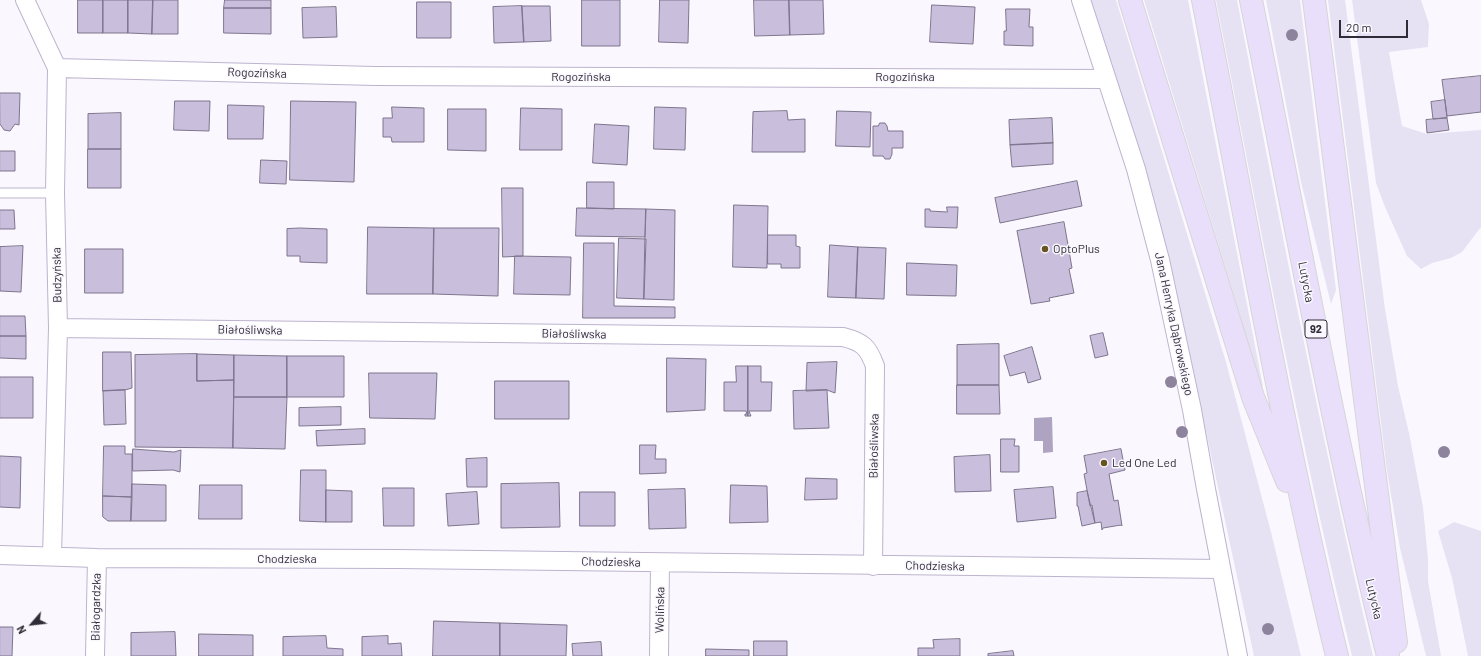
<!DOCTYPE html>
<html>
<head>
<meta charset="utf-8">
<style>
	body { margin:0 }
	#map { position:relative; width:1481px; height:656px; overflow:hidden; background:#faf8fe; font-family:Barlow,sans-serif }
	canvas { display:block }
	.north { position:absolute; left:12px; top:604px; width:40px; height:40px; -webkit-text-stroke:3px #faf8fe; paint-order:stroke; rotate:242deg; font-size:11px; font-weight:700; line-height:16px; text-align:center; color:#302c37 }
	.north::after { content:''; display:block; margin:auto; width:14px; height:18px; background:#302c37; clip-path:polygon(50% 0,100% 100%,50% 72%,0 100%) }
	.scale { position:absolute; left:1339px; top:20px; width:69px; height:18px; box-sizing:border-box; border:2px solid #302c37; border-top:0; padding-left:5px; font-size:12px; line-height:14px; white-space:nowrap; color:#302c37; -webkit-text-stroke:3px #faf8fe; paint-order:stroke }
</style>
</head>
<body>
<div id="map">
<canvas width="1481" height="656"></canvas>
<div class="north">N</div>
<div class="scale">20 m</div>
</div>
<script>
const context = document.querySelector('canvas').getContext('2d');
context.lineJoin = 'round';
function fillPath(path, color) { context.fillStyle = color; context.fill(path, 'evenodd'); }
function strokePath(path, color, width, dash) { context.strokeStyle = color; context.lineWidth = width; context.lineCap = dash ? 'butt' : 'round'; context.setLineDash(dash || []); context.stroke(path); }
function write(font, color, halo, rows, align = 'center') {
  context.font = font + ' Barlow,sans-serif'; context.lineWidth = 3; context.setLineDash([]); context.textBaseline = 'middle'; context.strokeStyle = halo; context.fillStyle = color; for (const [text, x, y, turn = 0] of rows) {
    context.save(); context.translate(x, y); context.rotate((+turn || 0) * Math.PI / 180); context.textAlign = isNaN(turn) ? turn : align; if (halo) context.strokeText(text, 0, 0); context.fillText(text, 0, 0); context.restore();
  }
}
const green = new Path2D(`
	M1091,0H1116L1226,362L1271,532L1301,656H1254L1170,263L1151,191Z
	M1144,0H1188L1263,387L1260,386L1240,315Z
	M1216,0H1237C1279,219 1321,439 1373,656H1352C1299,439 1259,219 1216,0Z
	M1266,0H1300L1336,290L1331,304L1301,182Z
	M1328,0H1345L1385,309L1398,386L1409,433L1423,507L1428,559V581L1441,656H1426L1400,548L1387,471Z
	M1352,0H1421L1429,24L1428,47L1389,52L1402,126L1427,134L1481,130V227L1462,252L1451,258L1432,263L1421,269L1407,256L1385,207L1376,183Z
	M1454,522L1481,531V656H1468L1452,578L1438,531Z`);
const water = new Path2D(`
	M1052,417L1053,452L1043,453V441H1034V418Z`);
const building = new Path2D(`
	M78,0H103V33H78Z
	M103,0H128V33H103Z
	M128,0H153L152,34L128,33Z
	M153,0H178V34H152Z
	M225,0H271V8H224Z
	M582,0H620V46H582Z
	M660,0H689L688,43L659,42Z
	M754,0H789L790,35L755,36Z
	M789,0H823L824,34L790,35Z
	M417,2H451V38H417Z
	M932,5L975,7L973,44L930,42Z
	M522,6H550L551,41L524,42Z
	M522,6L524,42L494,43L493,7Z
	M336,7L337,37L303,38L302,8Z
	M224,8H271V34L224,33Z
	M1006,9H1030L1029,27H1033V46L1004,45V31H1006Z
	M1481,76V112L1447,116L1442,80Z
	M0,93H20L19,125L15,124L10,131L4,130L0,124Z
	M1445,100L1447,118L1433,119L1431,102Z
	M175,101H210L209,131L174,130Z
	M291,101L356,102L354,182L290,180Z
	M228,105L264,106L263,139H228Z
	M392,107L424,108V142H392L391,137H383V118H392Z
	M655,107L686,108L685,150L654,149Z
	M521,108L562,109V150H520Z
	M448,109H486V151L448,150Z
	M787,111L788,120L805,119V152H752L753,112Z
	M837,111L871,112L870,147L836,146Z
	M121,113V149H88V114Z
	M1052,118L1053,143L1010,145L1009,120Z
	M1447,118L1449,130L1427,133L1426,120Z
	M880,123H885L887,126L888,131H903V148H892V154L890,159H885L883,156H873V126H878Z
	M595,124L629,126L627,165L593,163Z
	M1053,143V164L1012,167L1010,145Z
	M88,149H121V188H88Z
	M0,151H15V171H0Z
	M261,160L287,161L286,184L260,183Z
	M1077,181L1082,206L1000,223L995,198Z
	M587,182H614V209L587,208Z
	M502,188H523V256L503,257Z
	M734,205L768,206L767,268L733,267Z
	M947,207H958L957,228L925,227V209H930V211L947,212Z
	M577,208L646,209L645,237L576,236Z
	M646,209L675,210L674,300L644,299Z
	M0,210H14L15,229H0Z
	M1064,222L1072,268L1069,269L1074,293L1049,298L1050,301L1031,304L1017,231Z
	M368,227L434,228L433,294H367Z
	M300,228L327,229V263L300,262V256H287V229Z
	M434,228H499L498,296L433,294Z
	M768,235H796V246L800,247V268H781V264H768Z
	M619,238L646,239L644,299L617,298Z
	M584,243H614V306L675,307V318H583Z
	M830,245L858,247L856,298L828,297Z
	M23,246L21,292L0,291V247Z
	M858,247L886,248L884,299L856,298Z
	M85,249H123V293H85Z
	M515,256L571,257L570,295L514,294Z
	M907,263L957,265L956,296L907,295Z
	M0,316H25L26,336H0Z
	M1103,333L1108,355L1095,358L1090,336Z
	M0,336H26V359L0,358Z
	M999,344V385H957V345Z
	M1032,347L1041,379L1028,383L1025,372L1010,376L1004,356Z
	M103,352H131L132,388L125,390L103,391Z
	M197,354V381L234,380L233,448L135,447V355Z
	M197,354L234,355V380L197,381Z
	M234,355L287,356V397H234Z
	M287,356H344V397H287Z
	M667,358L706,359L705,410L667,412Z
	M837,362L835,393L827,390L806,391L807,363Z
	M736,366H748V416H745V414H747L746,411H724V382H736Z
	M748,366H761V382H772L771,411H749L751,416H748Z
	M369,373H437L435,419L370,418Z
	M0,377H33V418H0Z
	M495,381H569V419H495Z
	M957,385H999L1000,414H957Z
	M125,390L126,424L104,425L103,391Z
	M827,390L829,428L794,429L793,391Z
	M234,397H287L285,449L233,448Z
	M341,407V425L299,426V408Z
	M365,429V444L317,446L316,431Z
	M1001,439H1015L1014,446H1019V472H1001Z
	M640,445H656L655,459H666V473L640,474Z
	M104,446H125V454H132V497L103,496Z
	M133,449L174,452L181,450L180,472L173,470L133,471Z
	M1121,449L1125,470L1109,474L1114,501L1118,500L1122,526L1121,525L1103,528L1102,530L1101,522L1095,523L1092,505L1090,506L1084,474L1087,473L1084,456Z
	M990,455L991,491L955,492L954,457Z
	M0,456L21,457L20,508L0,507Z
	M487,458V487H467L466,459Z
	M301,470H326V522L300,521Z
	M806,478L837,479V499L805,500Z
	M559,483L560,527L501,528V484Z
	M132,484L166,485V521H131Z
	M200,485H242V519H199Z
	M731,485L767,486L768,522L730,523Z
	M1053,487L1056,518L1017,522L1014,490Z
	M383,488H414V526H384Z
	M685,489L686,528L649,529L648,490Z
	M326,490L352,491V522H326Z
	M1087,491L1095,523L1082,526L1078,506H1077V493Z
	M477,492L479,524L448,526L446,494Z
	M580,492H615V526H580Z
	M103,496L132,497L131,521H108L103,517Z
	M434,621L500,623V656H433Z
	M500,623L567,625L566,656H500Z
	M0,627H13L12,656H0Z
	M175,632L176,656H131V633Z
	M199,634L253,635V656H199Z
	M326,636L327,648L343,649V656H283V637Z
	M388,636V644L401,643L402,656H362V637Z
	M960,639V656H918V648H934L933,640Z
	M754,641H787V656H754Z
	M601,642L602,656H573L572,644Z
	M706,649L749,650V656H706Z
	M1013,651L1014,656H988V654Z`);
const lane = new Path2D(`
	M0,193H55`);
const street = new Path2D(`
	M25,0L57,68L55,193L58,328L52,556
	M1081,0L1136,169L1160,260L1192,410L1206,489L1238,656
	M57,68L375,76L1106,79
	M58,328L843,337C863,342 868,347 875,366L873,566
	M0,555L97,558L398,559L1221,569
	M95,656L97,558
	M659,656L660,563`);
const primary = new Path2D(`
	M1130,0L1253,397L1287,481
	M1203,0C1246,219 1284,439 1337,656
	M1251,0C1295,219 1334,439 1388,656
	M1314,0L1396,642`);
const trees = [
	[1292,35],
	[1171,382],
	[1182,432],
	[1444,452],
	[1268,629]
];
const markers = [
	[1045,249,4,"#665523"],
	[1104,463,4,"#665523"]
];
const shields = [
	[1316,329,22]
];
const shieldNames = [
	["92",1316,329]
];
const streetNames = [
	["Rogozińska",257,73,2],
	["Rogozińska",581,77],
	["Rogozińska",905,77],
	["Budzyńska",57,275,-91],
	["Lutycka",1306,282,79],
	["Jana Henryka Dąbrowskiego",1174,324,78],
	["Białośliwska",250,330,1],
	["Białośliwska",574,334,1],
	["Białośliwska",874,446,-89],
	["Chodzieska",287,559],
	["Chodzieska",611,562,1],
	["Chodzieska",935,566,1],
	["Lutycka",1374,599,77],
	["Białogardzka",96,607,-89],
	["Wolińska",660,610,-89]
];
const poiNames = [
	["OptoPlus",1053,249],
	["Led One Led",1112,463]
];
fillPath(green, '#e7e1f4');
fillPath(water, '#aea4c1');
fillPath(building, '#c9bedc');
strokePath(building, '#7e758e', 1);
strokePath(lane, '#bdb3ce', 11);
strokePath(street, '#bdb3ce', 20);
strokePath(primary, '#d6d5d7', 24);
strokePath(lane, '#fff', 9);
strokePath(street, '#fff', 18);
strokePath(primary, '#e9dffb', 22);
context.fillStyle = '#8d839c';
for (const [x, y] of trees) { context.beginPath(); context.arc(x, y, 6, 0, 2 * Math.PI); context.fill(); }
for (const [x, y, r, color] of markers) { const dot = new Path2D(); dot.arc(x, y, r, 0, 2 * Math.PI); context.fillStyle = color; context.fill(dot); strokePath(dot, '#faf8fe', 1.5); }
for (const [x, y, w] of shields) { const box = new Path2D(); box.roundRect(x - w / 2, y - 9, w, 18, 3); context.fillStyle = '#faf8fe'; context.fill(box); strokePath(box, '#302c37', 1); }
write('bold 11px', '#302c37', null, shieldNames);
write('12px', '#302c37', '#faf8fe', streetNames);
write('12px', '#302c37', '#faf8fe', poiNames, 'left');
</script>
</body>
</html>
